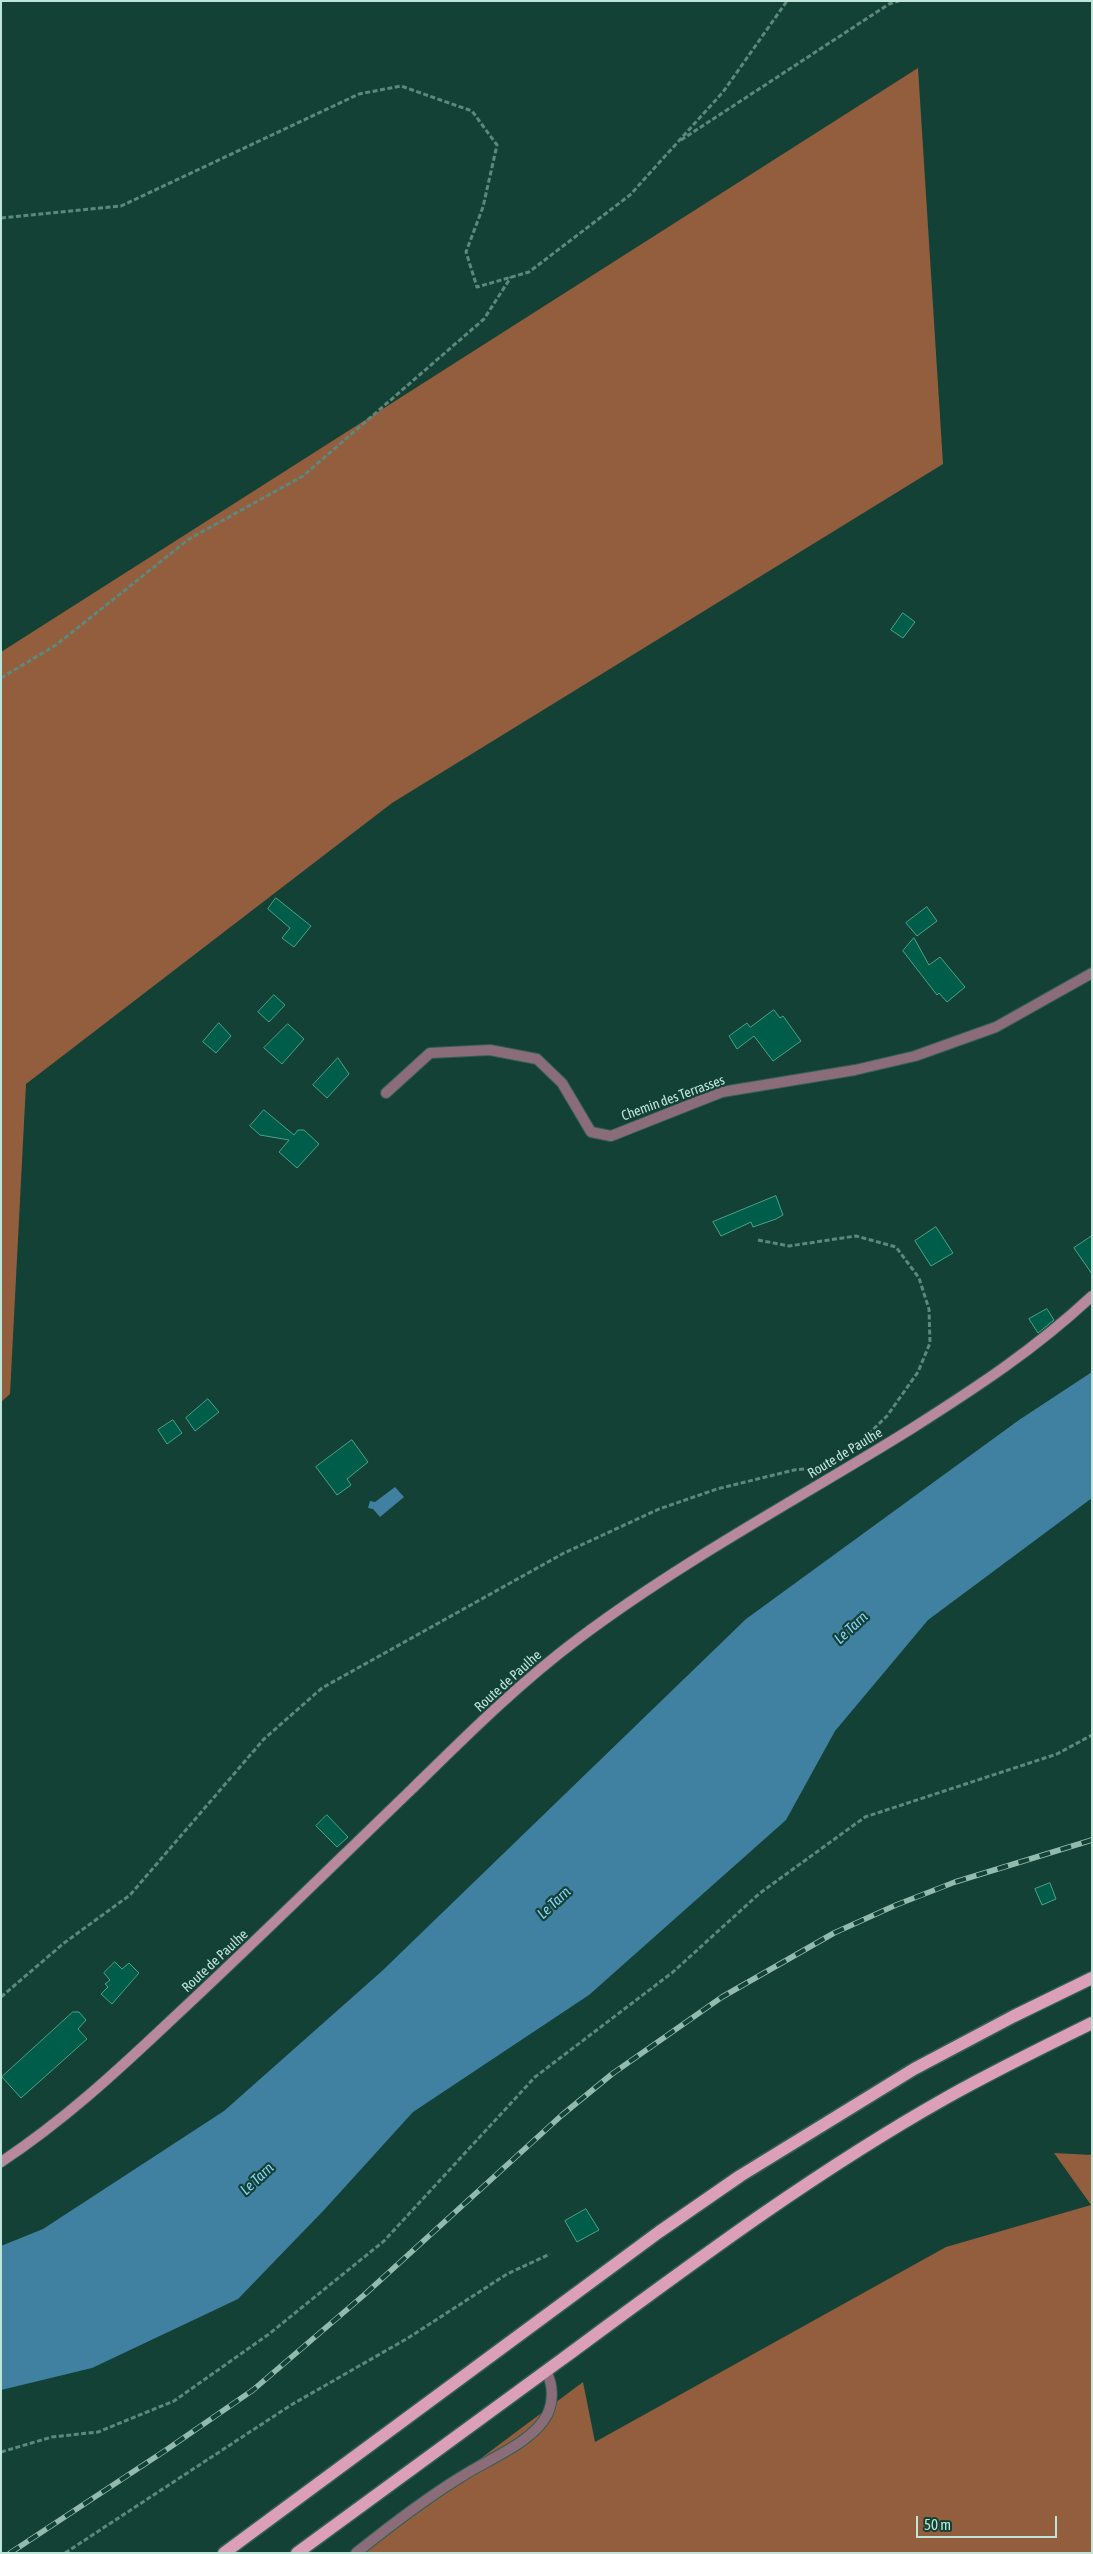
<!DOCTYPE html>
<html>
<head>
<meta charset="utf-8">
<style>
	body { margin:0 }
	#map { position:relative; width:1093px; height:2554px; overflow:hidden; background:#134135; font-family:"Asap Condensed",sans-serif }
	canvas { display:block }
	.frame { position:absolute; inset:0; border:2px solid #bee6d8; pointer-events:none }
	.scale { position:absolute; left:916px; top:2516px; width:141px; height:22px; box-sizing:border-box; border:2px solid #bee6d8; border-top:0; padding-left:6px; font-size:15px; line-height:18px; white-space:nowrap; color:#bee6d8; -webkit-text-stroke:4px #134135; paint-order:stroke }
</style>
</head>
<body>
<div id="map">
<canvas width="1093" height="2554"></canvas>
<div class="frame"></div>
<div class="scale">50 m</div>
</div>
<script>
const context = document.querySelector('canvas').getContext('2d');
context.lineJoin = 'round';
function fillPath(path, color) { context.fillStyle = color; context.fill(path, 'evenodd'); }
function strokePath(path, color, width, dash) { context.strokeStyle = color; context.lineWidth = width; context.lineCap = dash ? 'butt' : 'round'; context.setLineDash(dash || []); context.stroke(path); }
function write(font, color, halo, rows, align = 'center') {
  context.font = font + ' "Asap Condensed",sans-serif'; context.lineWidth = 4.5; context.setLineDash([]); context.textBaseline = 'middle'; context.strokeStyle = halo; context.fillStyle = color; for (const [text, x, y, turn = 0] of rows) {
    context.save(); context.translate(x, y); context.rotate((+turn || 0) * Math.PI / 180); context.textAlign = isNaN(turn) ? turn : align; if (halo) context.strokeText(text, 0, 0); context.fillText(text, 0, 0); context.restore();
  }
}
const forest = new Path2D(`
	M918,68L943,464L392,803L26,1084L10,1394L1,1402V652Z
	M1054,2153L1092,2155V2553H354L583,2382L595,2442L946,2247L1091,2205Z`);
const water = new Path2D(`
	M1092,1372V1498L928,1620L835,1731L786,1820L589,1995L413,2112L324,2210L238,2299L92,2368L1,2390V2246L43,2229L224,2111L382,1971L746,1619L1019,1420Z
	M395,1487L404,1497L380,1517L373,1509L368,1508L370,1501L375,1502Z`);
const building = new Path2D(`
	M903,613L915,622L903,638L891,630Z
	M276,898L311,926L294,947L282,938L290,928L268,909Z
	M927,907L937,921L917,936L906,923Z
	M914,938L929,965L940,957L965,987L947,1002L939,993L937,995L903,951Z
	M274,995L285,1005L269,1022L258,1012Z
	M774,1010L780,1018L783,1016L801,1041L773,1061L754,1036L737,1049L729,1036L747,1023L750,1027Z
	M219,1023L231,1036L216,1053L203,1042Z
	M288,1024L304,1039L282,1064L264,1048Z
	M338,1058L349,1074L327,1098L313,1085Z
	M264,1110L294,1135L298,1130H304L319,1144L297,1168L279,1152L289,1140L260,1135L250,1126Z
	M776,1196L783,1215L776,1219L753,1227L751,1222L721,1236L713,1222Z
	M936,1227L953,1253L931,1266L915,1241Z
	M1092,1236V1274L1074,1248Z
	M1047,1309L1054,1320L1038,1333L1029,1319Z
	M208,1399L219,1412L195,1431L186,1418Z
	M173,1420L182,1433L167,1444L158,1430Z
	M352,1440L368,1462L347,1479L351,1485L337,1495L316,1467Z
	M327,1815L348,1837L337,1847L316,1826Z
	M1050,1883L1056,1899L1042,1905L1035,1889Z
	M115,1962L122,1969L129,1963L139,1973L112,2004L101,1994L108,1987L105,1984L110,1980L104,1973Z
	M73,2012H79L86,2020L78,2029L87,2039L21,2098L2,2077Z
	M586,2209L599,2230L577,2242L565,2221Z`);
const path = new Path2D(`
	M681,140L889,4L899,1
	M1,218L121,206L359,94L401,86L472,111L497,145L483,207L466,252L477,287L529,272L630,195L723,92L787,1
	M1,678L56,645L189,539L303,476L484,319L511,277
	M758,1240L789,1246L856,1236L896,1247L919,1278L929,1309L930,1343L918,1372L887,1416L859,1443
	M1,1997L64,1943L130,1895L264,1739L322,1688L564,1553L659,1509L717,1489L794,1470L816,1468
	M1,2452L52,2437L98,2432L174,2401L269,2334L384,2241L535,2077L673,1972L760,1893L865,1817L1057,1754L1092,1735
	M65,2553L291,2405L408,2338L507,2274L550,2254`);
const street = new Path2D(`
	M386,1093L430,1053L490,1050L537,1059L562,1083L591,1132L611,1136L722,1092L855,1070L915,1056L996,1027L1092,973
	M356,2553C391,2525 426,2498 464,2475C489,2459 533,2442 547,2415C554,2401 553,2384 546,2371`);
const secondary = new Path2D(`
	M1,2162C63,2121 115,2073 168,2023C251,1946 331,1867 412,1789C465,1737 518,1684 578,1639C683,1560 800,1498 911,1429C977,1387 1034,1350 1092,1296`);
const primary = new Path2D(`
	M224,2553L659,2232L740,2176L914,2069L1014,2016L1092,1978
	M297,2553C385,2488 473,2424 561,2360C686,2268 811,2174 946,2098C994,2071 1043,2047 1092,2023`);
const rail = new Path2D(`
	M10,2553L166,2450L253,2390L364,2295L562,2115L612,2074L722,1997L834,1933L896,1905L955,1882L1092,1840`);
const streetNames = [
	["Chemin des Terrasses",673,1098,-20],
	["Route de Paulhe",845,1453,-31],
	["Route de Paulhe",508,1681,-42],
	["Route de Paulhe",215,1961,-43]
];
const waterNames = [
	["Le Tarn",851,1628,-43],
	["Le Tarn",554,1903,-43],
	["Le Tarn",257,2179,-43]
];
fillPath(forest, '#925e3d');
fillPath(water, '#4081a1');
fillPath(building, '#005d4a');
strokePath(building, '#4ca28a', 1);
strokePath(street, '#325f52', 12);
strokePath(secondary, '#325f52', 12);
strokePath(primary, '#325f52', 15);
strokePath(path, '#5d887b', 3, [5, 2.5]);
strokePath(street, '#8a6d79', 10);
strokePath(secondary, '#b8899d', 10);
strokePath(primary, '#db9fb8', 12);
strokePath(rail, '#92bbae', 5.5);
strokePath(rail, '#134135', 4, [11]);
write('14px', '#bee6d8', '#134135', streetNames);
write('italic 15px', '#89d1f8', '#134135', waterNames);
</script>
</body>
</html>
